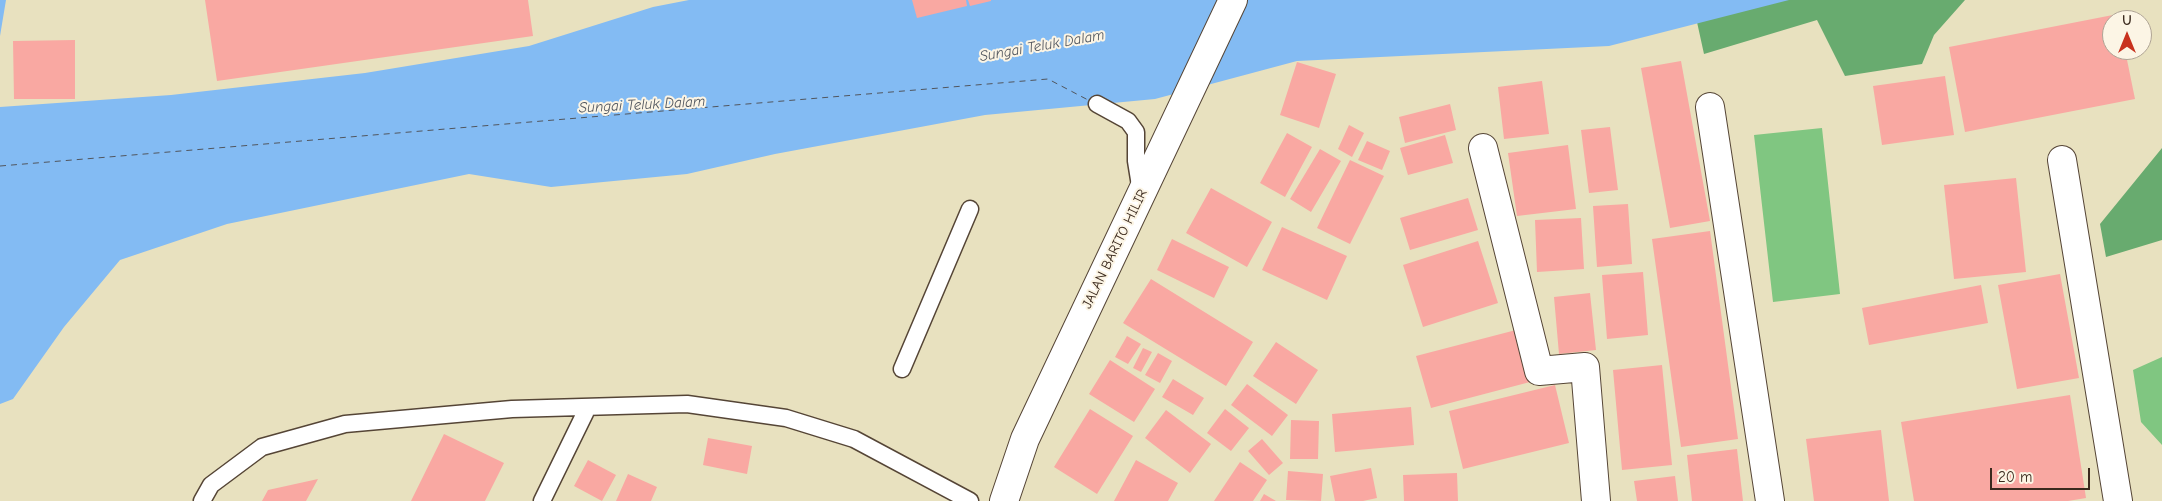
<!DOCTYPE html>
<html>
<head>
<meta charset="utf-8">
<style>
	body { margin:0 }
	#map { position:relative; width:2162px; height:501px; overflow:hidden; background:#e8e1bf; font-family:"Comic Neue",sans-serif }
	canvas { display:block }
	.north { position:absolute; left:2102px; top:10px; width:50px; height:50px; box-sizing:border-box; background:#fcf5e5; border:1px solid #afa495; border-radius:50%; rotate:0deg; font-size:14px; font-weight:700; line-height:20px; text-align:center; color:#3b2a1e }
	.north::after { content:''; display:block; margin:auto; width:18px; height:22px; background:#c8321e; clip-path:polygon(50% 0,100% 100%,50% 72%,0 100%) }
	.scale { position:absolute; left:1990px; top:468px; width:100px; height:22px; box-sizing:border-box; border:2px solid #3b2a1e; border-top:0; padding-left:6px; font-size:15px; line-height:18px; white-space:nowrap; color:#3b2a1e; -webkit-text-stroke:4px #fcf5e5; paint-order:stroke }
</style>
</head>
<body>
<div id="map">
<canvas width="2162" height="501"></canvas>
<div class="north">U</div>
<div class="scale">20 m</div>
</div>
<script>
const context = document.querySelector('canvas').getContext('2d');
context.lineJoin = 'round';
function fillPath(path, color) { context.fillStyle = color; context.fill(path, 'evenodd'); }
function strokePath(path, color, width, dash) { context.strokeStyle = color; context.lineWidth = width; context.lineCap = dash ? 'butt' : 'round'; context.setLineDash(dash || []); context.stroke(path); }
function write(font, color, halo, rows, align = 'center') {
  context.font = font + ' "Comic Neue",sans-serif'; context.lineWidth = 4; context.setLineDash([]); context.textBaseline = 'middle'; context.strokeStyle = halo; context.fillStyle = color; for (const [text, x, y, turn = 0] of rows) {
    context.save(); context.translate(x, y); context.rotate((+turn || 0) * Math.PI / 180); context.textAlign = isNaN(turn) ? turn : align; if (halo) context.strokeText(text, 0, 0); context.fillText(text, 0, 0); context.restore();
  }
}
const green = new Path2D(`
	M1822,128L1840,294L1773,302L1754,135Z
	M2162,357V445L2141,422L2133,370Z`);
const forest = new Path2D(`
	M1718,0H1965L1934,35L1922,64L1845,76L1817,20L1704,54L1695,13Z
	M2162,148V240L2106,257L2100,224Z`);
const water = new Path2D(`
	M0,0H6L0,36Z
	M689,0H1789L1609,46L1297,61L1155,99L985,115L775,154L687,174L551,187L469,174L227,224L120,260L64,327L13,399L0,404V107L171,95L365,73L529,46L653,7Z`);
const ferry = new Path2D(`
	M0,166L1048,79L1090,101`);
const building = new Path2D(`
	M205,0H528L533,36L217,81Z
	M912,0H966L967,6L917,18Z
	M968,0H991V1L970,6Z
	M2118,14L2119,20H2112V50H2125L2135,99L1965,132L1949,47Z
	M75,40V99H14L13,41Z
	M1681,61L1710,221L1670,228L1641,68Z
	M1297,62L1336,74L1319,128L1280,115Z
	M1945,76L1954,135L1882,145L1873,86Z
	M1542,81L1549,134L1504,139L1498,87Z
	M1450,104L1456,130L1405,143L1399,117Z
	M1349,125L1364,133L1352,157L1338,149Z
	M1610,127L1618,190L1589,193L1581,130Z
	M1287,133L1312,147L1285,197L1260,183Z
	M1445,135L1453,163L1408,175L1400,148Z
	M1367,141L1390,151L1382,170L1358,160Z
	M1568,145L1576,209L1517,216L1508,153Z
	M1320,149L1341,161L1311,212L1290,199Z
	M1350,160L1384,176L1350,244L1317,228Z
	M2016,178L2026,272L1954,279L1944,185Z
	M1211,188L1272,222L1247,267L1186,233Z
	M1468,198L1478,230L1410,250L1400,218Z
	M1628,204L1632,264L1597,267L1593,206Z
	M1581,218L1584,269L1537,272L1535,220Z
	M1282,227L1347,256L1327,300L1262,270Z
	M1710,231L1738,439L1681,447L1652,239Z
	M1172,239L1229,267L1214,298L1157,270Z
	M1478,241L1498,303L1423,327L1403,265Z
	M1643,272L1648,335L1607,339L1602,275Z
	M2060,274L2079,378L2017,389L1998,285Z
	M1151,279L1253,342L1226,386L1123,323Z
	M1981,285L1988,323L1869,345L1862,308Z
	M1590,293L1596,350L1559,354L1554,297Z
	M1516,330L1530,382L1431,408L1416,356Z
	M1127,336L1141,344L1128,364L1115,357Z
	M1276,342L1318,370L1296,404L1253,376Z
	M1143,348L1152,352L1141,372L1133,368Z
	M1158,353L1172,361L1160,383L1145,375Z
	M1110,360L1155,389L1134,422L1089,394Z
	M1662,365L1672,465L1622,470L1613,370Z
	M1173,379L1204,398L1193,415L1162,397Z
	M1247,384L1288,415L1272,436L1231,405Z
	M1555,385L1569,443L1463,469L1449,411Z
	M2070,395L2086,498L2068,501H1914L1901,422Z
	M1411,407L1414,445L1335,452L1332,414Z
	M1090,409L1133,436L1097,494L1054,467Z
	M1225,409L1249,428L1231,451L1207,433Z
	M1166,410L1211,444L1190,473L1145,438Z
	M1291,420L1319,421L1318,459H1290Z
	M1881,430L1889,501H1814L1806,439Z
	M444,434L504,463L485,501H411Z
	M708,438L752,446L747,474L703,465Z
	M1262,439L1283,463L1269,475L1248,451Z
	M1737,449L1743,501H1692L1687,455Z
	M588,460L616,475L602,501L574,486Z
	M1136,460L1178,483L1168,501H1114Z
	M1240,462L1267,480L1253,501H1214Z
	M1371,468L1377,498L1363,501H1335L1330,476Z
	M1288,471L1323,474L1321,501L1286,500Z
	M1457,473L1458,501H1404L1403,475Z
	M628,474L657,487L651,501H616Z
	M1675,476L1678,501H1637L1634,481Z
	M318,479L306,501H262L268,490Z
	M1264,494L1276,501H1260Z`);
const service = new Path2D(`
	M1097,104L1128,121L1136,132V161L1141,192
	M902,369L970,209
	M202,501L211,485L262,447L345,424L512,409L687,404L786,418L854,439L970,501
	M542,501L588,407`);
const minor = new Path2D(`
	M1710,107L1770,501
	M1483,148L1539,371L1585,367L1596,501
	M2062,160L2118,501`);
const trunk = new Path2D(`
	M1004,501L1025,439L1233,0`);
const streetNames = [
	["JALAN BARITO HILIR",1115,249,-64]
];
const waterNames = [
	["Sungai Teluk Dalam",1042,46,-10],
	["Sungai Teluk Dalam",642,105,-3]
];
fillPath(green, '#80c681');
fillPath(forest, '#68ab6f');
fillPath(water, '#83bbf3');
strokePath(ferry, '#51565e', 1, [6, 5]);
fillPath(building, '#f9a8a2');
strokePath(service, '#554536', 19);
strokePath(minor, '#554536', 30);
strokePath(trunk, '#554536', 30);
strokePath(service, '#fff', 16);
strokePath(minor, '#fff', 28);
strokePath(trunk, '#fff', 28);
write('14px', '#3b2a1e', '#fcf5e5', streetNames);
write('italic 15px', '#51565e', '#fcf5e5', waterNames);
</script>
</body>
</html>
